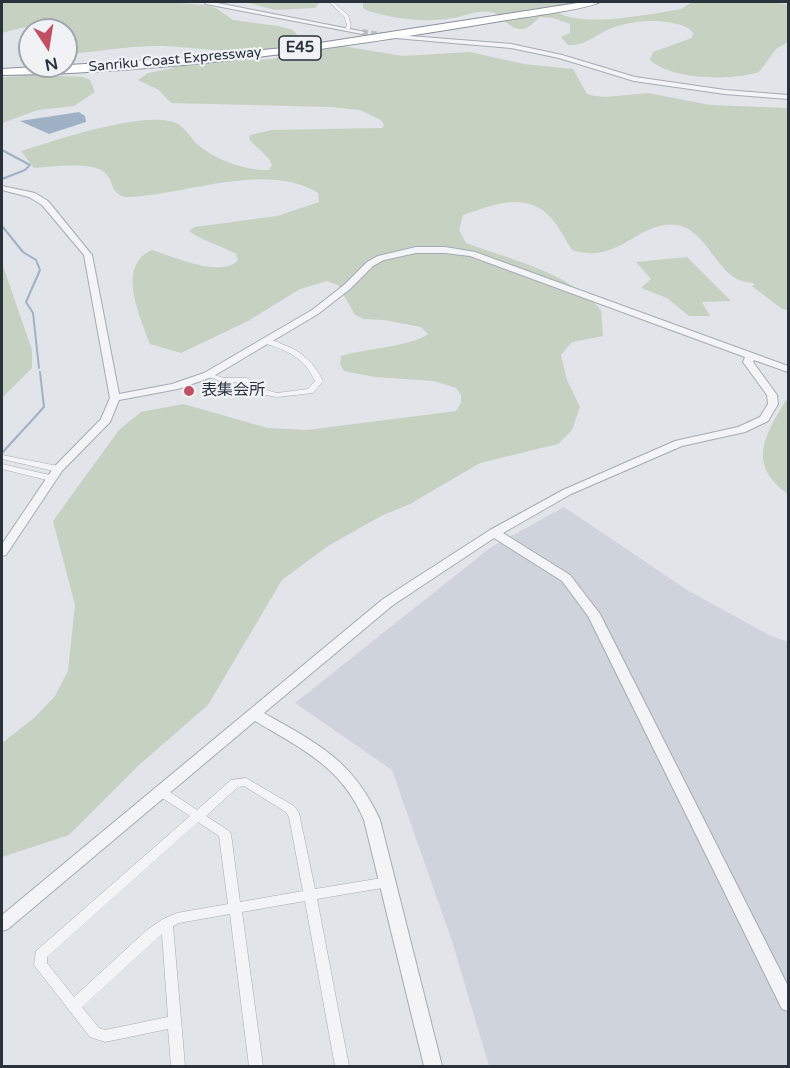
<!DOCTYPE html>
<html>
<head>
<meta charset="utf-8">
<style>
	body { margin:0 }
	#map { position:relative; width:790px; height:1068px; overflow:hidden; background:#e1e4e8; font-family:"Varela Round",sans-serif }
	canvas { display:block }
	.frame { position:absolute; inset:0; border:3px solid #2a323e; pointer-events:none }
	.north { position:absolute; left:18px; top:18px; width:60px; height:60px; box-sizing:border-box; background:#f0f2f6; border:2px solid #a1a5ac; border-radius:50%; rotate:168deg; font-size:16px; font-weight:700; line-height:24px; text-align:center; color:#2a323e }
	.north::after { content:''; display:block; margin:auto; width:21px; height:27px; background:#c35062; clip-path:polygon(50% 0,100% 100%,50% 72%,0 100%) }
</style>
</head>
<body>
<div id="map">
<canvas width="790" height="1068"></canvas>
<div class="frame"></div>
<div class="north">N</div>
</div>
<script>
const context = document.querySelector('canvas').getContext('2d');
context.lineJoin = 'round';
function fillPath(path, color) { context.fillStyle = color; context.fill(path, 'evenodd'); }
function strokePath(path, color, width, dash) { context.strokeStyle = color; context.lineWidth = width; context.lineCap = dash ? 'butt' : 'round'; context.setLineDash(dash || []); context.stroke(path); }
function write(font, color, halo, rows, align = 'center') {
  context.font = font + ' "Varela Round","Noto Sans JP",sans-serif'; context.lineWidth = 4.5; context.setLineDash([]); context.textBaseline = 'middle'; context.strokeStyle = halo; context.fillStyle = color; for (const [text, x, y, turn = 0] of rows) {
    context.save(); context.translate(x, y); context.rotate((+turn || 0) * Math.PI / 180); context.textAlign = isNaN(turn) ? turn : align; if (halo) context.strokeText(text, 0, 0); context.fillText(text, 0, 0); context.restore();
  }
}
const built = new Path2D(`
	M564,507L687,590L771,636L788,642V1066H489L452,941L392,770L295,703L490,548Z`);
const green = new Path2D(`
	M2,2H168L204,5L216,8L233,20L278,26L293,30L299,37L296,42C253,58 207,48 163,46C131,45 98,52 66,54V30H50L53,27C36,24 18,28 2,33Z
	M245,2H320L315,8L275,10Z
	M363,2H591L555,11C581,29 650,14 681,9L692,2H774L788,5V42L776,49L759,72C731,81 672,80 650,60L653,52L692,38L693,33C688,26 681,25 673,23C651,19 628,21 607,30C593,37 584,46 568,45L561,37L570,33V24L553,18L540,17C533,22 530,29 521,29C507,29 503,13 490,12C477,10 466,16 453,18C425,23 393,19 366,10L363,8Z
	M330,44L403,56L470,52L524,64L573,69L587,94L594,96L606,97L648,93L710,105L788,108V310L782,309L752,286L755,284C750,282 742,282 737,279C715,268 704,228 676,225C636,221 620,265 572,250C565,239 559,227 551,218C527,190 492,205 463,215L459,230L466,243C512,260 568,272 601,310L603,336L572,342L561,355L567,380L580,407L572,430L558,444L480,463L410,504L381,516L328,546L282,580L208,705L139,765L69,835L2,857V743L34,718L55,696L68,671L75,605L53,521L119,430L141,412L183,404L268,428L307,430L456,411L461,403V395L456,388L434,381L375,377L344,371L340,364L341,356C363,349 413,346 428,334L421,327L384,320L364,319L355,315L338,285L327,281L300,289L248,321L181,353L150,344C141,318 115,266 152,250C172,256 222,279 238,260L236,254C221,245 204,242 189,231L195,227L277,216L319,202L318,193C266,160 181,197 125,197C110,193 114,181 105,173C93,161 50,167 34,168L21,151C54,141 148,108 178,124C185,128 191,138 197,144C215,160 246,171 269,170L272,165C269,155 255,147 249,139L250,135L272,130L382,128L384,125L381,120L360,110L331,107L171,103L159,90L138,80L148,73L168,69L186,63L272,59Z
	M47,75L83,77L90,80L95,92L74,106L38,110L2,123V77Z
	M687,257L731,301L702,302L710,316H689L667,298L641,288L651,279L636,262Z
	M2,263L32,350V368L2,398Z
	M786,400L788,402V494C747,464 764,437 786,400Z`);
const water = new Path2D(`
	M79,112L85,116L86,122L49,134L20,121Z`);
const stream = new Path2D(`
	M2,150L30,165L25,170L2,179
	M2,226L23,252L36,260L40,270L26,302L33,313L39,368
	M2,453L44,407L40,372`);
const tertiaryTunnel = new Path2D(`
	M362,32L393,37`);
const minor = new Path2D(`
	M329,2H333L348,15L351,25L349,31L345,30L347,25L344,16Z
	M264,339C271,339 277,342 284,345C303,352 314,363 323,381L313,393L277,397L260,394L242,382H223L204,375L208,373L224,378H247L266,390L277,393L308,389L315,381C304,357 288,351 264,343Z
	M2,455L58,466L62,469L58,472L2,459Z
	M2,464L54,476L55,478L51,481L2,469Z
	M246,778L294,806L299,813L315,889L388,877L392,878L394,882L392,886L388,887L317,899L349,1066H335L305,901L242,912L263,1066H249L230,914L179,923L173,926L185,1066H171L168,1029L105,1042L90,1037L34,965L36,951L190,816L156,794L154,791L156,788L160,787L164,788L197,810L231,780ZM244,786L286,812L289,817L303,891L240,902L231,834L229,831L206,816L238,787ZM198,822L219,836L228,904L177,913L163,919L147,930L74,997L47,963V957ZM162,934L168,1017L105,1030L99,1028L82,1007Z`);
const tertiary = new Path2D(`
	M204,2H212L365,32L362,34L206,4Z
	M397,35L511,44L562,55L635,77L725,90L788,95V99L725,94L634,81L559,58L511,48L395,38Z
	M2,186L35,193L48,201L92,255L119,394L172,384L204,373L312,310L344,285L367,262L378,256L416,247H445L475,252L788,366V372L754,360L753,362L777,395L778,404L768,421L745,432L682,446L571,494L503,533L570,575L600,614L788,986V1011L782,1009L588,616L562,581L494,538L393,605L264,713C318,744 353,760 380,820L442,1066H424L364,820C342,767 302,749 255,721L8,929L2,931V915L383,599L490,530L563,490L675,441L738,427L760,417L768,404L767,395L743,362L745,357L470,256L445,253H416L384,260L373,266L350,289L318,314L212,377L178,389L119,400L110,422L62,471L6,555L2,556V544L54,467L101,419L110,398L84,255L42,205L29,197L2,190Z`);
const motorway = new Path2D(`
	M584,2H600C589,9 525,17 507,20C340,48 171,73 2,75V69L169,59L294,47Z`);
const markers = [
	[189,391,6,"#c35062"]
];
const farStreetnames = [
	["Sanriku Coast Expressway",175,60,-5]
];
const shields = [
	[300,48,42]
];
const shieldNames = [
	["E45",300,48]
];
const poiNames = [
	["表集会所",201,391]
];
fillPath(built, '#cfd3da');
fillPath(green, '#c6d1c2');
fillPath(water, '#9fb2c5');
strokePath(stream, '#9fb2c5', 2);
strokePath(tertiaryTunnel, '#bcc0c6', 6, [6, 3]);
strokePath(minor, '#a6abb2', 1);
strokePath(tertiary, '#a6abb2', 2);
strokePath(motorway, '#89919e', 2);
fillPath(minor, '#f3f4f7');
fillPath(tertiary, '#f3f4f7');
fillPath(motorway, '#fff');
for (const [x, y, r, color] of markers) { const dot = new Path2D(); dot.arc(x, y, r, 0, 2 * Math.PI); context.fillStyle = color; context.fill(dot); strokePath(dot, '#f0f2f6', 2); }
write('14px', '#2a323e', '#f0f2f6', farStreetnames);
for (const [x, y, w] of shields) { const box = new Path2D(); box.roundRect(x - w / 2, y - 12, w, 24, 4.5); context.fillStyle = '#f0f2f6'; context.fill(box); strokePath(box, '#2a323e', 1.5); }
write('bold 15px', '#2a323e', null, shieldNames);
write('16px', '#2a323e', '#f0f2f6', poiNames, 'left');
</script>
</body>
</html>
